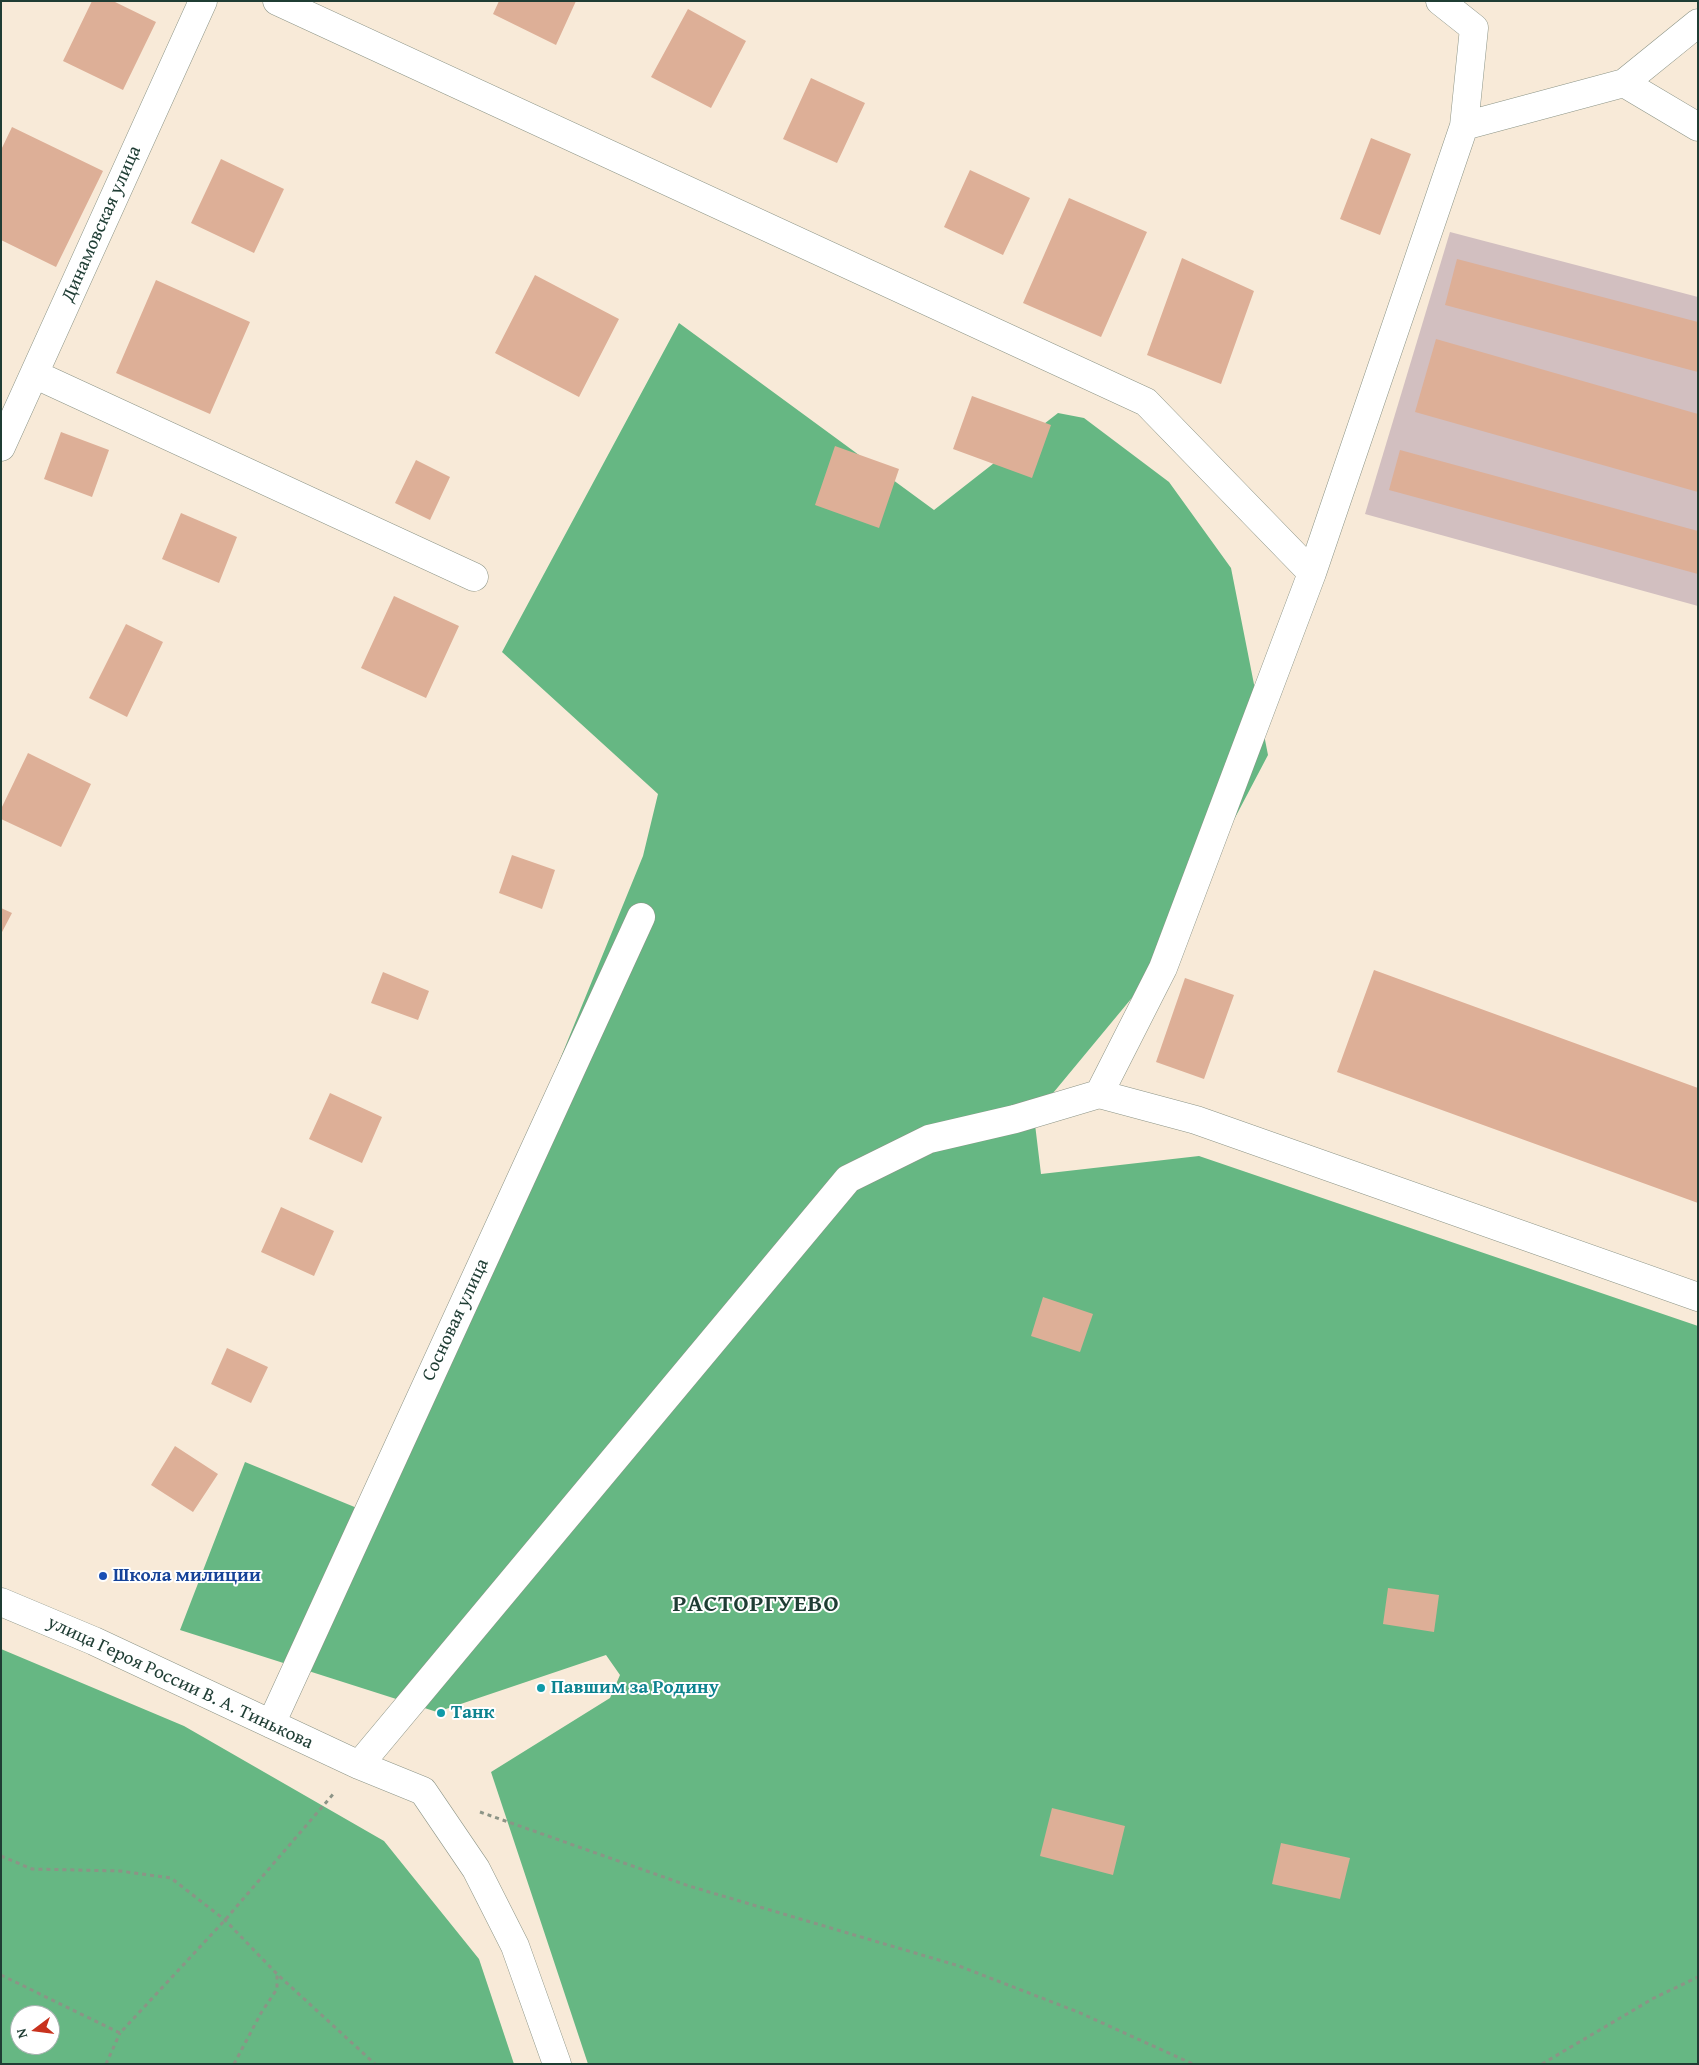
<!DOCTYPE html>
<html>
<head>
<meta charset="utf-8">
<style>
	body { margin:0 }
	#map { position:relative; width:1699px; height:2065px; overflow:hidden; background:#f8ead8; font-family:"Gentium Book Plus",serif }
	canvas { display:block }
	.frame { position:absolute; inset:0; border:2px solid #1f3d34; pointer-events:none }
	.north { position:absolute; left:10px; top:2005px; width:50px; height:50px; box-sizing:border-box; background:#fff; border:1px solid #a5b1ae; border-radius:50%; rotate:255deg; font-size:14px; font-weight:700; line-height:20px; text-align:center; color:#1f3d34 }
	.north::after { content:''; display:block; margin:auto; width:18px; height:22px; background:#c8321e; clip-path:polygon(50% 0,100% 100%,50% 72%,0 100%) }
</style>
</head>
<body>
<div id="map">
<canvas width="1699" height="2065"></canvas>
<div class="frame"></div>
<div class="north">N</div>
</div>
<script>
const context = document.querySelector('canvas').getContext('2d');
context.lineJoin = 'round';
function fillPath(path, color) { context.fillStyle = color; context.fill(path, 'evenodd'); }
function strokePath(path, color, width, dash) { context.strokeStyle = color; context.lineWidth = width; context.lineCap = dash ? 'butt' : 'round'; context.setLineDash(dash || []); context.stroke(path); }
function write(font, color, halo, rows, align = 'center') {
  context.font = font + ' "Gentium Book Plus",serif'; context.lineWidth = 4; context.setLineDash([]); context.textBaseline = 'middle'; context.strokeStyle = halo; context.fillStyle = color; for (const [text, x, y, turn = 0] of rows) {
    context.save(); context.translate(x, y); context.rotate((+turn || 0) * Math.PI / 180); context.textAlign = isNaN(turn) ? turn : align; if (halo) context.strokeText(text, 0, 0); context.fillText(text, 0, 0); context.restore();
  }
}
const industrial = new Path2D(`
	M1450,232L1698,297V606L1365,514Z`);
const forest = new Path2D(`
	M679,323L934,510L1058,413L1084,418L1169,482L1231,568L1268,755L1155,970L1034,1116L1041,1174L1199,1156L1698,1326V2064H588L491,1772L610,1698L620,1675L606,1655L437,1712L180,1630L245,1462L374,1515L643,856L658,794L502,652Z
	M1,1649L184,1726L384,1841L479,1959L514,2064H1ZM20,2015H50V2045H20Z`);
const building = new Path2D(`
	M92,1H113L156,22L123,90L63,61Z
	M499,1H576L556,45L493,14Z
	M688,9L746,41L711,108L651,77Z
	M811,78L865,103L837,163L783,139Z
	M12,127L103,171L56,267L1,240V150Z
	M1371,138L1411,154L1380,235L1340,219Z
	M221,159L284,189L254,253L191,223Z
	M970,170L1030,198L1003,255L944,227Z
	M1069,198L1147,232L1101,337L1023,303Z
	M1182,258L1254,291L1221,384L1147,355Z
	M1457,259L1698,322V372L1445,305Z
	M535,275L619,319L579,397L495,353Z
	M156,280L250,322L210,414L116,373Z
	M1436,339L1698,414V492L1415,412Z
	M972,396L1051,425L1032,478L953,449Z
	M61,432L109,450L92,497L44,479Z
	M835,446L899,469L879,528L815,505Z
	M1400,450L1698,531V574L1389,490Z
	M416,460L450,477L430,520L395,503Z
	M181,513L237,537L219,583L162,559Z
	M394,596L459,626L426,698L361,668Z
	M126,624L163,642L127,717L89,698Z
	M28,753L91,784L61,847L1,819V809Z
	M512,855L555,870L542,909L499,893Z
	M1,908L12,913L1,934Z
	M1374,970L1698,1088V1203L1337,1072Z
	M383,972L429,991L418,1020L371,1003Z
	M1185,978L1234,995L1204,1079L1156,1062Z
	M330,1093L382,1117L362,1163L309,1139Z
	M281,1207L334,1231L314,1276L261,1252Z
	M1043,1297L1093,1314L1080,1352L1031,1336Z
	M227,1348L268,1367L251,1403L211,1384Z
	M175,1446L218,1474L193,1512L151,1485Z
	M1388,1588L1439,1595L1434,1632L1383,1624Z
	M1052,1808L1125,1826L1113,1875L1040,1856Z
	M1281,1843L1350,1858L1340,1899L1272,1884Z`);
const path = new Path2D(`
	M480,1812L689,1886L959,1966L1078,2012L1193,2064
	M1,1856L32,1869L120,1871L171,1878L225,1920L277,1974L375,2064
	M1,1975L120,2033L225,1920L335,1792
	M106,2064L120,2033
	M234,2064L261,2013L277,1989V1974
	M1542,2064L1654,1998L1698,1977`);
const minor = new Path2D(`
	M277,1L1146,402L1312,573
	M1624,83L1698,127
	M1464,126L1624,83L1698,23
	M34,374L474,577
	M1,447L203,1
	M1099,1094L1163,968L1312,573L1464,126L1474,28L1440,1
	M1,1602L94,1641L359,1765L423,1791L476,1869L515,1946L557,2064
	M271,1724L641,917
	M359,1765L848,1179L929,1139L1015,1119L1099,1094L1196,1120L1698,1297`);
const markers = [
	[103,1576,5,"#1a4fb4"],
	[541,1688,5,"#0f9aa8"],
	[441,1713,5,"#0f9aa8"]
];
const streetNames = [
	["Динамовская улица",102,224,-66],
	["Сосновая улица",456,1320,-65],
	["улица Героя России В. А. Тинькова",180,1683,25]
];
const transitNames = [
	["Школа милиции",113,1576]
];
const cultureNames = [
	["Павшим за Родину",551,1688],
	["Танк",451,1713]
];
const districtNames = [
	["РАСТОРГУЕВО",756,1605]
];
fillPath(industrial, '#d2bfc0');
fillPath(forest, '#66b783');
fillPath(building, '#ddaf97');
strokePath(minor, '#8c9486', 29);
strokePath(path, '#8c9486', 3, [4, 4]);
strokePath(minor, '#fff', 28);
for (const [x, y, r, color] of markers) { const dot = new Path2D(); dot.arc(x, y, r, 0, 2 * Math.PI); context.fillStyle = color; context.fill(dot); strokePath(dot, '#fff', 2); }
write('19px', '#1f3d34', '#fff', streetNames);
write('bold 19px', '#164399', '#fff', transitNames, 'left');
write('bold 19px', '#0d838f', '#fff', cultureNames, 'left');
context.letterSpacing = '1px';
write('bold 24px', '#1f3d34', '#fff', districtNames);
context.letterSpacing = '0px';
</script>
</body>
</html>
